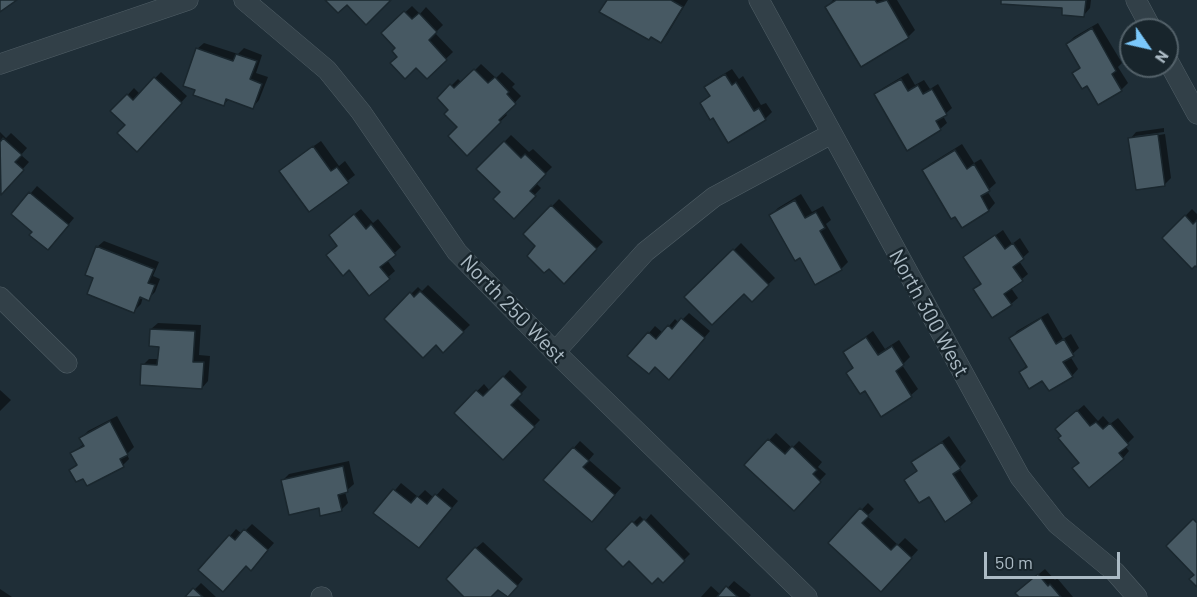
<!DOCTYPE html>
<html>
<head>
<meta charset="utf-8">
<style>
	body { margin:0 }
	#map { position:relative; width:1197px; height:597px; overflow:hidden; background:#1f2e37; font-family:Barlow,sans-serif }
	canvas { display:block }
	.north { position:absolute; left:1119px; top:18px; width:60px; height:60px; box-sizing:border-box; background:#18252c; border:2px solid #536169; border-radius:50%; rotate:124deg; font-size:16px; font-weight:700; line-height:24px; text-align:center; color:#acbbc5 }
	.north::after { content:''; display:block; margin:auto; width:21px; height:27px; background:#7bc8fb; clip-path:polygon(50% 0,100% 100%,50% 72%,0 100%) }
	.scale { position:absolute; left:984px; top:552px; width:136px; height:27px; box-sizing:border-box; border:3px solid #acbbc5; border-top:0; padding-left:8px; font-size:18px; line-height:21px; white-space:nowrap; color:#acbbc5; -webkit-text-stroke:4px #18252c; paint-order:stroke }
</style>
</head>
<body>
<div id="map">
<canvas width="1197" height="597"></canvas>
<div class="north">N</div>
<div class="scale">50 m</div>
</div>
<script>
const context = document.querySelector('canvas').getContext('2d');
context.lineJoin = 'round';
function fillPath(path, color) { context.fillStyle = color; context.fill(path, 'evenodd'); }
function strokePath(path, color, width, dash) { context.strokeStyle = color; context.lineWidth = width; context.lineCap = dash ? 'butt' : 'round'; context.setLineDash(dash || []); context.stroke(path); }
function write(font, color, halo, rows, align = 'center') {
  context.font = font + ' Barlow,sans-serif'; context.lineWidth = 5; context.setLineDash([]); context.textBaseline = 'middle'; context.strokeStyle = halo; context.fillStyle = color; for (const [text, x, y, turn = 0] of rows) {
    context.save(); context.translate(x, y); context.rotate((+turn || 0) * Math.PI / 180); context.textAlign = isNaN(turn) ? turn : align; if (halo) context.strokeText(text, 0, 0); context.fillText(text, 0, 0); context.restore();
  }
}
const shadow = new Path2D(`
	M608,0H688L667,35L661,41Z
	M833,0H897L915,30L909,36L862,65L827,7Z
	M1002,0H1091L1090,8L1084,15L1063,7Z
	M412,6L420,14L426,7L443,25L435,33L453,52L427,77L416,65L399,57L397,48L383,33Z
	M1098,23L1122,63L1118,67L1128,83L1121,90L1088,84L1074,73L1081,67L1067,44L1074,37Z
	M204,43L238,54L244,48L262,55L256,73L268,77L259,100L253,107L229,99L223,105L197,89V49Z
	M481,64L496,78L502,72L515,84L512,87L521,96L505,113L507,115L467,154L459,127L450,110L439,98L458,79L462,83Z
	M732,69L739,79L743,76L761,105L766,103L772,112L765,119L713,116L702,103L710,95L706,88L712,81Z
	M161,72L187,96L144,143L113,111L134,88L140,94Z
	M908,73L915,85L924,80L930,89L938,84L952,108L943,116L947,123L940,129L876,95L883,88Z
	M1164,128V132L1135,136V139L1165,134L1171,178L1165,184L1130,139L1136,132Z
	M0,132L6,138L11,133L27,148L21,155L29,162L1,193Z
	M511,135L529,152L533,149L552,167L536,183L541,188L514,217L502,192L478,169Z
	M321,141L339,166L345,161L355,175L310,210L288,164Z
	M962,144L974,163L981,159L996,183L987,191L995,203L989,210L962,226L923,171L930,164Z
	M37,186L74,218L54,242L34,231L13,214Z
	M801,194L812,212L823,206L831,220L826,224L848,262L841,269L800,256L771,215L778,208Z
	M559,199L603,242L564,282L538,246L525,234Z
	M361,209L373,223L378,219L401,247L387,260L395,271L369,294L339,245L337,228Z
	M1192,209L1197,214V265L1164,238Z
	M1003,230L1012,244L1020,238L1029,252L1019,261L1028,274L1011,288L1018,298L1011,304L975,290L982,282L965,257Z
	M104,241L159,262L153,276L160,279L155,292L148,299L143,297L141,304L134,311L97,247Z
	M741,243L775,278L752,300L744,292L687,297Z
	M428,285L470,325L443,351L436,343L386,319L418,287L422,291Z
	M689,313L710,331L676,371L649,333L655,326L663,333L675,319L679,323Z
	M1048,313L1063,339L1071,334L1079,348L1070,356L1078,369L1072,376L1043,379L1020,372L1027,365L1011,338L1017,331Z
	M158,323L201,325L199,355L210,356L208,381L202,388L143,365L149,359H159L160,346L151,329Z
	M873,331L885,349L899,340L910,357L902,365L918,389L911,395L882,415L845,352Z
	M510,370L527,387L517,398L540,420L503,458L456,413L484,384L490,391Z
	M0,390L11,400L0,411Z
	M1084,405L1098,421L1103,416L1110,424L1118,418L1134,437L1125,446L1129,451L1123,458L1080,462L1063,436L1064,422Z
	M117,416L134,447L127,454L129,459L123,465L83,477L71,470L78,463L72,453L84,444L81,438L88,431Z
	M776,433L792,448L799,441L822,462L818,467L826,474L800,502L746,465Z
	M949,436L966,461L959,468L978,496L971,502L929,494L906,480L918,470L913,463Z
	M580,441L594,454L589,460L621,488L598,514L545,480Z
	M349,461L354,484L345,492L348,503L341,510L320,506L283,480L289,474Z
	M401,483L418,497L425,490L434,498L443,488L458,501L425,540L376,513Z
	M868,503L874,509L867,516L898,545L905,538L918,550L888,583L830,543Z
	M651,514L690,554L663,581L629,559L607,549L640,516L645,521Z
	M252,524L274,543L257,562L230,536L236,529L242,534Z
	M483,542L523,579L514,590L498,588L490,597H466L476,548Z
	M1045,569L1055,580L1057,578L1073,597H1021L1024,586Z
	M734,581L751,595L749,597H701L711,586L721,595Z
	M201,583L216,597H187Z
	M0,589L12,597H0Z`);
const building = new Path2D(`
	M0,0H17L0,12Z
	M325,0H391L366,25L347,5L338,13Z
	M607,0H671L683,7L661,43L651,37L649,40L599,12Z
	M836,0H875L877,3L887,0L909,38L861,67L825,7Z
	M1001,0H1086L1084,17L1062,15V8L1001,4Z
	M404,11L412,19L419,13L437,32L429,40L447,60L427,79L416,68L405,79L390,63L397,57L392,51L395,48L381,33Z
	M1092,28L1116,71L1112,74L1122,91L1098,105L1087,86L1082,89L1072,73L1080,68L1066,44Z
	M196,48L233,61L236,54L257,61L250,79L262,84L253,109L226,99L224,106L193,95L195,90L183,86Z
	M474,69L488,83L495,77L509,92L507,94L516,104L499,120L501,122L467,156L448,136L457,127L444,114L448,110L437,98L450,84L454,88Z
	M725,74L732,85L736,82L754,111L759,108L766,120L728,143L713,118L710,120L700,103L710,96L704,87Z
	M154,77L182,103L137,152L117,133L125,125L110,111L127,94L133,100Z
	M901,79L908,91L918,85L923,94L932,89L947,115L936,121L941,130L907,151L874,94Z
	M1158,134L1165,186L1136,190L1128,138Z
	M3,138L22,155L15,162L24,170L1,195L0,142Z
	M504,141L521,158L525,154L546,174L530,191L536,196L514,219L493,199L500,192L476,169Z
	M313,146L331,171L337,167L349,183L309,212L279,171Z
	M955,150L967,169L974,164L990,191L981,196L989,211L962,228L955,217L951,219L922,170Z
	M29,192L69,225L48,250L29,235L32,232L11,214Z
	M795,200L805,218L816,212L825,228L820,231L842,270L815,285L800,258L795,261L769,215Z
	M551,205L597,249L564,284L549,269L544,273L527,256L535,246L523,234Z
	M354,214L366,229L371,224L396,255L380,267L390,279L369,296L349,270L343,276L326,255L337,246L329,235Z
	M1185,215L1193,224L1197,220V267L1195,266L1192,269L1162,238Z
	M995,235L1005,249L1013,243L1024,259L1013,267L1023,281L1004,294L1012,305L992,318L973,289L981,284L963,257Z
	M96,246L154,269L148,283L155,285L149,301L140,297L134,313L87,294L93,278L85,275Z
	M733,249L769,285L752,302L744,294L712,325L684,297Z
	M420,291L464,332L443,353L436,345L423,358L384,319L410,292L414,297Z
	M681,318L705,338L669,380L655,367L649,374L627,356L648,332L656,339L668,325L672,329Z
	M1041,318L1056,344L1064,339L1074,356L1063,362L1073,377L1049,391L1042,381L1029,389L1019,372L1027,367L1009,338Z
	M150,329L195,331L193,362H204L202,389L140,385L141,364L157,365L159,347L149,346Z
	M866,337L878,355L892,346L904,365L896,371L912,397L881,417L865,391L860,394L846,373L853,368L843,352Z
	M503,376L522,394L511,405L535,427L503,460L454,413L476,390L483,396Z
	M1077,410L1090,426L1096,422L1103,429L1110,423L1129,445L1119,453L1124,459L1089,488L1072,468L1079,463L1058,438L1061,436L1055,429Z
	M110,421L128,455L120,459L124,467L87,486L83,479L76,482L69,470L77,465L70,453L84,446L79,438Z
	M768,439L785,454L792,446L817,470L813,474L821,482L794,511L744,465Z
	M942,442L961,469L953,474L972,503L945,522L929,497L919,503L904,480L917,471L911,462Z
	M573,447L589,461L583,467L615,495L592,522L543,480Z
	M343,466L348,492L338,495L342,511L320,516L319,508L289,515L281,480Z
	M393,489L411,503L417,496L427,504L435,494L452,508L419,548L373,513Z
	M860,508L869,516L862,523L891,550L897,544L912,558L881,592L828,543Z
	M644,519L685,561L663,583L658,578L652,584L629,561L623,567L605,549L632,521L637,526Z
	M1193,519L1197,523V587L1189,579L1194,575L1166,546Z
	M244,529L268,550L251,571L246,566L223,592L198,570L229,535L235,540Z
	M475,547L518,586L508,597L498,590L491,597H464L446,579Z
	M1038,574L1048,586L1050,584L1061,597H1019L1015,593Z
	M726,586L738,597H717Z
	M193,588L203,597H185Z`);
const street = new Path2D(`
	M244,0L327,70L361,112L457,252L555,352L807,597
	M759,0L1020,477L1057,524L1115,572L1137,597
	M1136,0L1152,30
	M1167,59L1197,114
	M0,64L188,0
	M0,297L67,363
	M555,352L645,252L714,197L831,134
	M321,597H322`);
const streetNames = [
	["North 250 West",513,309,46],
	["North 300 West",929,313,61]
];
fillPath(shadow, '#0007');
fillPath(building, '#475963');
strokePath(building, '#1a272e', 1.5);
strokePath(street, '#505e66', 21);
strokePath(street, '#324048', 20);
write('21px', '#acbbc5', '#18252c', streetNames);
</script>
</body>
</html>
